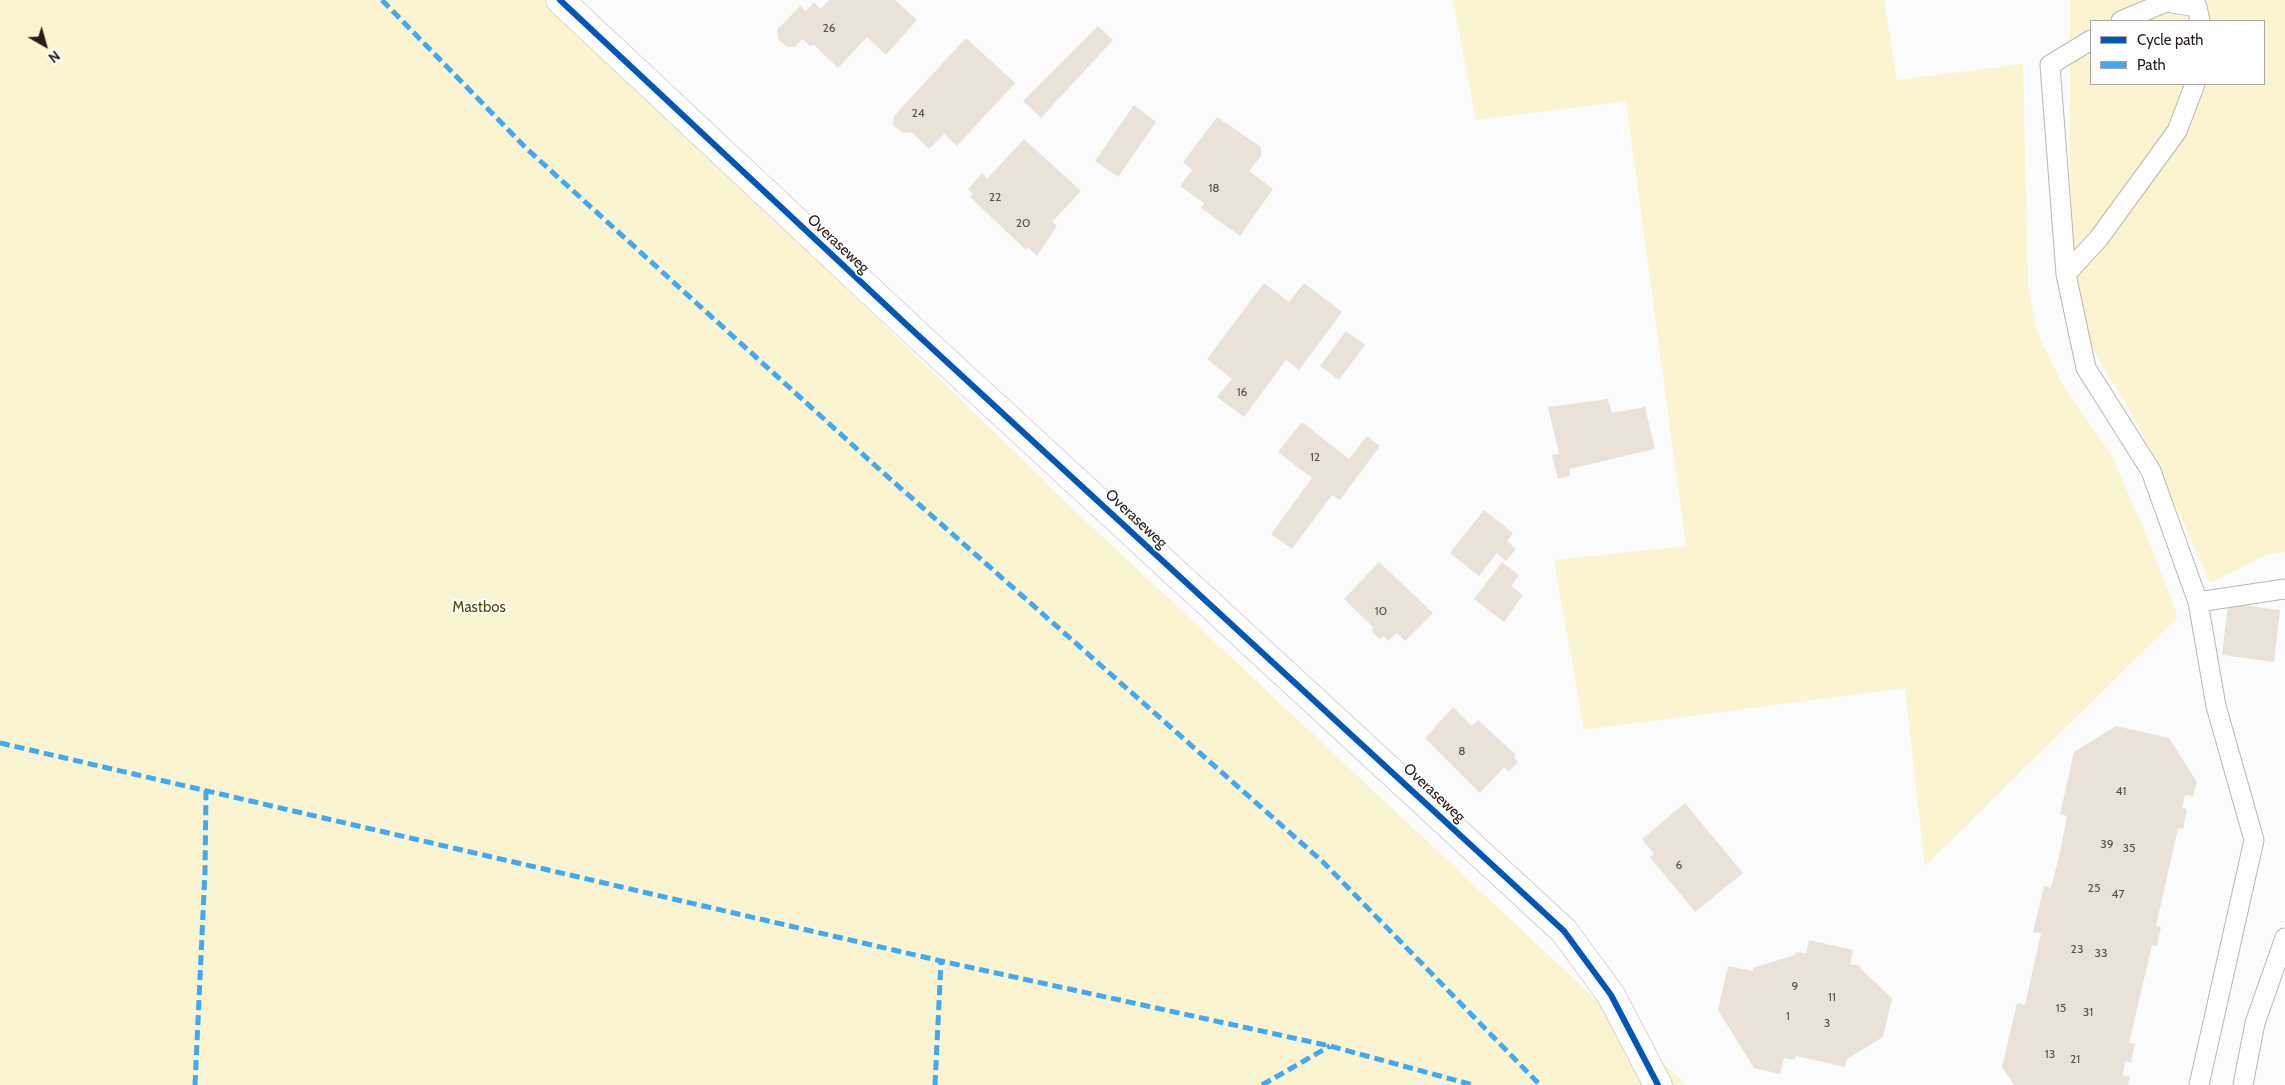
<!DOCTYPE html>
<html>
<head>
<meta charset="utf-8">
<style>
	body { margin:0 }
	#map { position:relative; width:2285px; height:1085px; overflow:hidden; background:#fbfbfb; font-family:Cabin,sans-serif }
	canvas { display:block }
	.legend { position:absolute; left:2090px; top:20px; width:175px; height:65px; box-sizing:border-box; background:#fff; border:1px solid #a9a5a3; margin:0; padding:6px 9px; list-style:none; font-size:15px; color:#271e1a }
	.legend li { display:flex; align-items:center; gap:10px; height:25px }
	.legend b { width:25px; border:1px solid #a9a5a3 }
	.north { position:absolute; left:20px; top:20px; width:50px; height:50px; -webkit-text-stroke:4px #fff; paint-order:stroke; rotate:142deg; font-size:14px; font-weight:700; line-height:20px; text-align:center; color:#271e1a }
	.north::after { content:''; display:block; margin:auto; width:18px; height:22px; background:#271e1a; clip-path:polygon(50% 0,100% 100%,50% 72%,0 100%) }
</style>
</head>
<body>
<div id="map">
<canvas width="2285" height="1085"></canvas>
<ul class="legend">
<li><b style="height:6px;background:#0057b8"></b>Cycle path</li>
<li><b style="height:6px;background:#3fa9f5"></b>Path</li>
</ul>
<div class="north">N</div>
</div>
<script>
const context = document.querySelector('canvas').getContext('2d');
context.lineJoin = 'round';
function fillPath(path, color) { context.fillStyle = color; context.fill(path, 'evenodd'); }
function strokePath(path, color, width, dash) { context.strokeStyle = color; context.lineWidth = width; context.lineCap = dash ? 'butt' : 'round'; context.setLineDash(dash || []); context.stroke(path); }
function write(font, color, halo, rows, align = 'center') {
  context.font = font + ' Cabin,sans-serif'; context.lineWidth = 4; context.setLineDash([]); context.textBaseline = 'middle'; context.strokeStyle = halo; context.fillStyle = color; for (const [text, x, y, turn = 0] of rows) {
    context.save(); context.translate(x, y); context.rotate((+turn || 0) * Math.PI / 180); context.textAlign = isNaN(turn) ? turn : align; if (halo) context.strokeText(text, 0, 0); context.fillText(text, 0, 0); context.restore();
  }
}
const green = new Path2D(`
	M0,0H552L590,39L1072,508L1687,1085H0Z
	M1453,0H1884L1897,80L2023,64L2028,282L2036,329L2062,384L2112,456L2151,546L2178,617L1925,866L1905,688L1584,730L1554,560L1686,546L1626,101L1476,120Z
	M2070,0H2285V552L2268,554L2210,583L2160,469L2131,412L2084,335L2072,251L2070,162ZM2091,21H2264V84H2091Z`);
const building = new Path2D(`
	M829,0H895L917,20L886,55L867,37L838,68L814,45L810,46L802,39L795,47H787L778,39L777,30L800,6L806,11L814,2L821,9Z
	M1098,26L1113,40L1041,118L1023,101Z
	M966,38L1015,83L957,146L944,134L929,149L911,132L903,133L893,125L894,116Z
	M1134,105L1156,122L1118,177L1095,161Z
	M1217,117L1261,147V156L1249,171L1273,189L1240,236L1201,208L1204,203L1180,186L1192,170L1183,162Z
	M1024,139L1081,191L1052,222L1057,226L1037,256L1028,247L1026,250L970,197L973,194L968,189L982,173L987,179Z
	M1264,283L1289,302L1304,283L1342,312L1299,370L1286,360L1244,417L1217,397L1232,379L1207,359Z
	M1346,331L1365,345L1339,380L1320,366Z
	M1608,399L1612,413L1645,407L1655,449L1569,469L1570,476L1558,479L1552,455L1559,454L1548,407Z
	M1302,422L1349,459L1367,436L1380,446L1340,500L1332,495L1292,549L1271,534L1312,478L1278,452Z
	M1484,510L1513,533L1507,541L1516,549L1506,561L1497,553L1479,576L1450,553Z
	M1379,562L1433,613L1405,641L1397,633L1388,641L1384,636L1379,639L1372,631L1373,627L1344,599Z
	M1502,562L1519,575L1511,586L1523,595L1504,622L1474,599Z
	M2228,603L2280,610L2274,662L2222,655Z
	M1453,707L1472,726L1478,720L1516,755L1514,757L1518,762L1509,772L1504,767L1480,793L1425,738Z
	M2116,726L2169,738L2197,782L2193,796L2185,795L2182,808L2187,809L2183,829L2178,828L2156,926L2161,927L2157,946L2152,945L2129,1043L2135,1044L2131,1063L2125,1061L2123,1075L2130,1077L2128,1085H2014L2002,1067L2017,1003L2025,1005L2041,933L2033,932L2044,886L2051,888L2060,852L2067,816L2060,814L2074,752Z
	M1685,803L1743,873L1695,912L1650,857L1654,854L1642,839Z
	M1809,940L1853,950L1850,964L1861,966L1860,968L1892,998L1883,1037L1847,1059L1845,1067L1796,1056L1795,1060L1784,1058L1780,1074L1754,1068L1718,1010L1728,966L1753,971V968L1795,955L1796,952L1806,953Z`);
const lane = new Path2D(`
	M2121,21L2166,2L2197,7L2200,21
	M2091,40L2050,65L2066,274L2086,368L2151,471L2198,602L2216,706L2254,840L2199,1085
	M2066,274L2099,238L2177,131L2195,84
	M2198,602L2285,589
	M2243,1085L2255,1023L2285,938`);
const secondary = new Path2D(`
	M560,0L909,327L1564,931L1611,995L1658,1085`);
const quiet = new Path2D(`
	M382,0L527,149L879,469L1323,862L1540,1085
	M0,743L941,961L1330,1046L1473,1085
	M195,1085L205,871L206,790
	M935,1085L941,961
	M1262,1085L1330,1046`);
const cycleway = new Path2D(`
	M560,0L909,327L1564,931L1611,995L1658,1085`);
const numberNames = [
	["26",829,28],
	["24",918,113],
	["18",1214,188],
	["22",995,197],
	["20",1023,223],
	["16",1242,392],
	["12",1315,457],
	["10",1381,611],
	["8",1462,751],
	["41",2121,791],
	["39",2107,844],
	["35",2129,848],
	["6",1679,865],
	["25",2094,888],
	["47",2118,894],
	["23",2077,949],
	["33",2101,953],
	["9",1795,986],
	["11",1832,997],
	["15",2061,1008],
	["31",2088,1012],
	["1",1788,1016],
	["3",1827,1023],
	["13",2050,1054],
	["21",2075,1059]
];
const streetNames = [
	["Overaseweg",838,244,43],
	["Overaseweg",1136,519,43],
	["Overaseweg",1434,793,43]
];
const parkNames = [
	["Mastbos",479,608]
];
fillPath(green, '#fbf4d0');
fillPath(building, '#eae2d7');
strokePath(lane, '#bab6b4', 21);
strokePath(secondary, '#bab6b4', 29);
strokePath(lane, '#fefefe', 19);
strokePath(secondary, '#fefefe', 28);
strokePath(quiet, '#3fa9f5', 5, [10, 5]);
strokePath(cycleway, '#0057b8', 6);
write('12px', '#584f49', null, numberNames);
write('15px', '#271e1a', '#fff', streetNames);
write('15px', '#534801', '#fff', parkNames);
</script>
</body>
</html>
